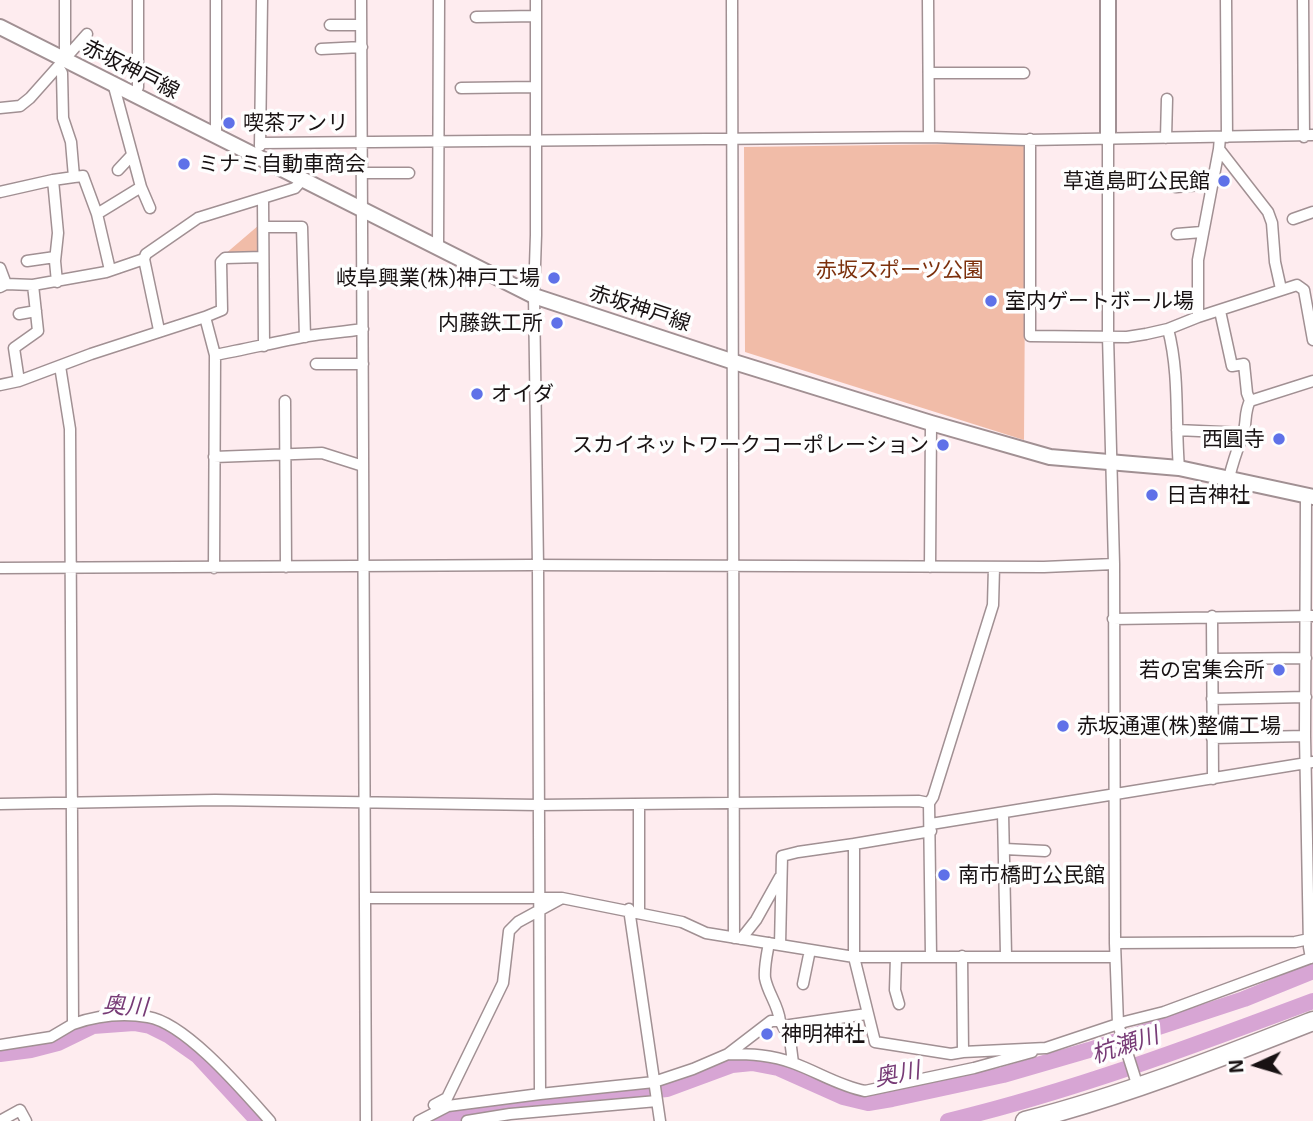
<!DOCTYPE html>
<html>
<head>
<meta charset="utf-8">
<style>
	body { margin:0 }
	#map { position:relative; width:1313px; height:1121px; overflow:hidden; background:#feecef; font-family:"Exo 2",sans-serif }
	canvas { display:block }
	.north { position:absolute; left:1222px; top:1030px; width:70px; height:70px; -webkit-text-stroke:5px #fefefe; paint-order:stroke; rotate:266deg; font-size:19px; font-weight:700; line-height:28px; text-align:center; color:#181213 }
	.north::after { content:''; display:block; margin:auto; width:24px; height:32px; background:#181213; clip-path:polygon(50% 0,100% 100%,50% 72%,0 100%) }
</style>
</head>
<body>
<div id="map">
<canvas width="1313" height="1121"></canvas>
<div class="north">N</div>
</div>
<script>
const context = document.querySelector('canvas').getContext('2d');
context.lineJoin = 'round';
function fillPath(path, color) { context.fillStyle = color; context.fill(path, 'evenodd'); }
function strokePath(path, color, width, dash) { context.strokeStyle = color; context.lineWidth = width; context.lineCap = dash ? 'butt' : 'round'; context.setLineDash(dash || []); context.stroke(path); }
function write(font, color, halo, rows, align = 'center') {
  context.font = font + ' "Exo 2","Noto Sans JP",sans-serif'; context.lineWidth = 7; context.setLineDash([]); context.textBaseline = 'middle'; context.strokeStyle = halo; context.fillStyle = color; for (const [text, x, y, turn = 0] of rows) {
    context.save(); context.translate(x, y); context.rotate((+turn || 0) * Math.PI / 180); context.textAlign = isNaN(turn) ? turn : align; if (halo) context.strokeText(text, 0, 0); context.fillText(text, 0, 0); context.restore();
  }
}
const green = new Path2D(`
	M1026,143L1024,440L745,352L744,147Z
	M259,225L260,252L256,254L224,255Z`);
const river = new Path2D(`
	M0,1054L31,1050L58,1043L93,1026L134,1023L150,1026L168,1035L198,1056L258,1121
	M442,1121L452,1116L478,1108L667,1089L732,1065L752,1063L778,1068L843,1097L868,1103L892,1099L1003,1075L1089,1050L1244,999L1313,971
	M948,1121C1073,1091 1193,1046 1313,1001`);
const street = new Path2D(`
	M65,0V59
	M216,0V137
	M361,0L366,1121
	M732,0L734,938
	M928,0L929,137
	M1226,0L1227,137
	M1303,0L1304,137
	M476,17L536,16
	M330,25H361
	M321,49L362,47
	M929,73H1024
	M461,88L535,87
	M135,94L138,87V0
	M0,108L20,106L30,98L87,34
	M1220,137L1219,149L1268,212L1272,223L1275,262L1281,289
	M1166,138L1167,99
	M1030,139V336L1127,337L1146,334L1168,329L1198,317L1297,285L1304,290L1313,340
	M1108,139V336L1114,564L1115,943L1118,1024L1138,1087
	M261,143L929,137L1027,140L1313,135
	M260,146L262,0
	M118,170L132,155
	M363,173H409
	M74,177L83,176L97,214L110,270
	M141,187L150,208
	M1176,187L1213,184
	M0,192L53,180
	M263,199L264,346
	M97,214L141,187L113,83
	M1293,219L1313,212
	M264,227H302L305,337
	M1177,234L1202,232
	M438,249L439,0
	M27,261L55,257
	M0,268L6,284
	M57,282L55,261L58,233L53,180L74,177L71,142L63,118L62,73L59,68
	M33,285L106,272L144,259
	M0,287L6,284L33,285L38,331L14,348L19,381
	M1220,311L1232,366L1244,364L1247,393L1250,401
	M19,314L36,311
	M205,317L222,310L221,262L225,258L263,257
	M1198,317V260L1219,149
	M1168,329C1180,375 1175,422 1179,468
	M159,330L144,259L146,254L198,218L295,188L302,180
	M215,355C246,349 277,342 308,336C327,333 344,332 363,329
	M316,364H363
	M0,385L19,381L91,354L205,317L215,355L214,568
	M285,401L286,567
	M1177,430L1243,433
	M214,457L322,453L363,466
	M1229,478C1233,461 1237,450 1243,434C1247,423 1244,412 1250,401L1313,381
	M1306,496L1305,736L1309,947L1311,958
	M930,567L931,423
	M0,568L531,565L1044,567L1114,564
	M1212,616L1213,779
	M1113,619L1313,616
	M1212,659L1306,658
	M1212,699L1306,697
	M1212,738L1305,736
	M0,804L215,800L538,805L919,801L929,803
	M1003,813L1006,955
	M931,824L1313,762
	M931,831L854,844V957L875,1042L951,1054L963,1052
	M1005,849L1045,851
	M365,898H562L682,922L706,933L854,957H1115
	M629,909L660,1121
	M639,912V804
	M741,939L756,920L780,877
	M769,943C767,954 764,967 765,978C768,994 778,1004 780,1021
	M1115,943L1295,942L1309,939
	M780,945L782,856L798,852L854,844
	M931,956L929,803L933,797L993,605L994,567
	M962,956L963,1052L1046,1048L1124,1022L1164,1012L1313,957
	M896,957L895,990L899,1004
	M803,984L810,950
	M73,1024C96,1016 123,1013 148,1017C186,1023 244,1092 270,1121
	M783,1026L867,1014
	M0,1045L51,1037L73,1024L70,429L60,366
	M793,1063L790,1039L780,1021H771L728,1054C751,1054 772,1055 793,1063C818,1072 839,1086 865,1091L974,1068L1032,1052
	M540,1094L654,1082L693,1069L728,1054
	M434,1105L447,1098L503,983L509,931L518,922L562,898
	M0,1121L20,1110L26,1121
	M419,1121L448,1106L540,1094L538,566L534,296L536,235V0
	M467,1121L510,1114L657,1101`);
const secondary = new Path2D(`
	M1108,0V139
	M0,27L534,296L734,362L931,423L1050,457L1179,468L1313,497`);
const highway = new Path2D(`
	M1025,1121C1123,1096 1219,1058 1313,1021`);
const markers = [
	[229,123,7,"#5f71e8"],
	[184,164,7,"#5f71e8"],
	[1224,181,7,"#5f71e8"],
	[554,278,7,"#5f71e8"],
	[991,301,7,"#5f71e8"],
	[557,323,7,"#5f71e8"],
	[477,394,7,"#5f71e8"],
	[1279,439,7,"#5f71e8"],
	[943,445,7,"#5f71e8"],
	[1152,495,7,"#5f71e8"],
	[1279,670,7,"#5f71e8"],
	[1063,726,7,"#5f71e8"],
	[944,875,7,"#5f71e8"],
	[767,1034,7,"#5f71e8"]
];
const streetNames = [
	["赤坂神戸線",131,69,27],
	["赤坂神戸線",640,308,18]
];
const poiNames = [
	["喫茶アンリ",243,123],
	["ミナミ自動車商会",198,164],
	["草道島町公民館",1210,181,"right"],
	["岐阜興業(株)神戸工場",540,278,"right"],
	["室内ゲートボール場",1005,301],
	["内藤鉄工所",543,323,"right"],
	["オイダ",491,394],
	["西圓寺",1265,439,"right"],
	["スカイネットワークコーポレーション",929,445,"right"],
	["日吉神社",1166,495],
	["若の宮集会所",1265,670,"right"],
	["赤坂通運(株)整備工場",1077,726],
	["南市橋町公民館",958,875],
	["神明神社",781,1034]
];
const parkNames = [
	["赤坂スポーツ公園",900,270]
];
const waterNames = [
	["奥川",125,1006,3],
	["杭瀬川",1125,1045,-18],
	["奥川",897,1074,-11]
];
fillPath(green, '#f1bca8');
strokePath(river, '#d7a5d4', 16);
strokePath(street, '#a19093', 13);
strokePath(secondary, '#a19093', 18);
strokePath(highway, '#a19093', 21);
strokePath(street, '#fff', 10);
strokePath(secondary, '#fff', 14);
strokePath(highway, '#fff', 18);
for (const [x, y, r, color] of markers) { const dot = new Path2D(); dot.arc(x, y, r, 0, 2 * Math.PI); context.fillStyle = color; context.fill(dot); strokePath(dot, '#fefefe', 2.5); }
write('21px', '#181213', '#fefefe', streetNames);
write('21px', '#181213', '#fefefe', poiNames, 'left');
write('21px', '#7c300c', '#fefefe', parkNames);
write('italic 23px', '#773b76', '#fefefe', waterNames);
</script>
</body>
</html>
